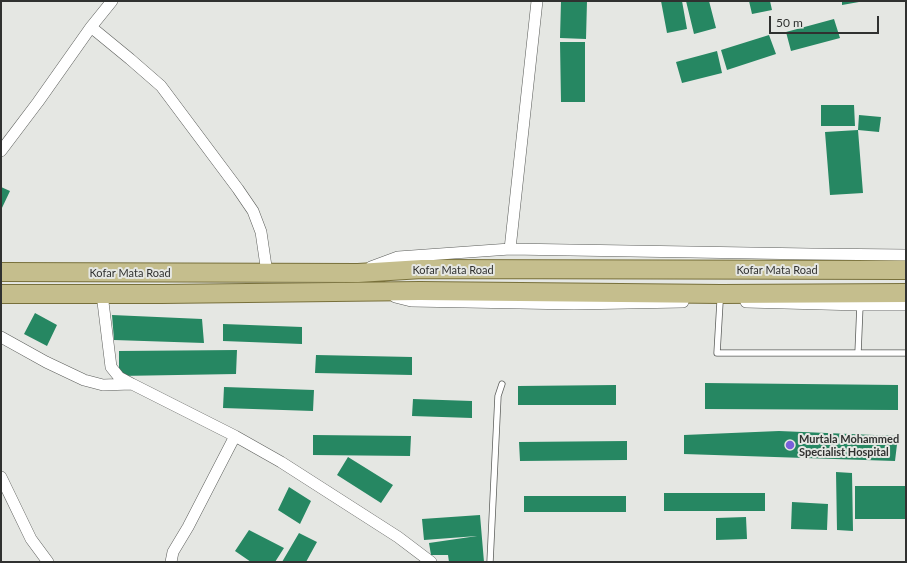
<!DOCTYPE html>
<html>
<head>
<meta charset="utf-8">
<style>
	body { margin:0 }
	#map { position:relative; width:907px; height:563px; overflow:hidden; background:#e5e7e3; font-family:Lato,sans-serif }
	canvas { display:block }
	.frame { position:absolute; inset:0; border:2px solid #303130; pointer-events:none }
	.scale { position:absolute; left:769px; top:16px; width:110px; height:18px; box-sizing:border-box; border:2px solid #303130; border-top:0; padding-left:5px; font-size:12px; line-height:14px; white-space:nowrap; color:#303130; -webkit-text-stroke:3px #e5e7e3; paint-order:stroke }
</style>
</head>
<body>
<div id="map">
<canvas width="907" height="563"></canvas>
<div class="frame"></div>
<div class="scale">50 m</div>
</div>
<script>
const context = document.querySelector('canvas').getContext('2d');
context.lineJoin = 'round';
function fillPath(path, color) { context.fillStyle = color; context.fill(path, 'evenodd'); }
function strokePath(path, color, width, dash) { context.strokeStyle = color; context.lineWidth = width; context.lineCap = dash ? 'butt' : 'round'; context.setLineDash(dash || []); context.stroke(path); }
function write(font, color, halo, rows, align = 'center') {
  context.font = font + ' Lato,sans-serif'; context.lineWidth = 4; context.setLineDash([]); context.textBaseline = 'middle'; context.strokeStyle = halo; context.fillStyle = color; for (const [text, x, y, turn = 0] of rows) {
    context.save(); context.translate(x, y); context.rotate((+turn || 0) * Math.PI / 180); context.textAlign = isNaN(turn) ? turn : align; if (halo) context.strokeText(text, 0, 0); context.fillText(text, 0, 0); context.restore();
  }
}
const building = new Path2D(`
	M561,1H587L586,39L560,38Z
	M661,1H682L687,29L667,33Z
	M686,1H709L716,28L694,34Z
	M749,1H770L772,10L752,14Z
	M842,1H859V2L842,5Z
	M834,19L840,38L791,51L786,32Z
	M769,35L776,54L727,70L721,50Z
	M560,42H585V102H561Z
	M717,51L722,73L682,83L676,62Z
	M821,105H854L855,126H821Z
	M859,115L881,117L879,132L858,130Z
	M858,130L863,193L830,195L825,132Z
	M1,187L10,191L1,210Z
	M35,313L57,325L47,346L24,334Z
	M112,315L202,319L204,343L114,340Z
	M223,324L302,327V344L223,341Z
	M237,350L236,374L119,376V351Z
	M316,355L412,357V375L315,373Z
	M705,383L898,385V410L705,409Z
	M616,385V405H518V386Z
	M224,387L314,390L313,411L223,408Z
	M413,399L472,401V418L412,416Z
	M779,431L898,436L895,461L684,454V435Z
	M313,435L411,436L410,456L313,455Z
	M627,441V460L520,461L519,442Z
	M348,457L393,485L381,503L337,475Z
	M836,472L852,473L853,531L837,530Z
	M855,486H906V519H855Z
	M289,487L311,501L300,524L278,510Z
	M664,493H765V511H664Z
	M524,496H626V512H524Z
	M792,502L828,504L827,530L791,529Z
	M480,515L484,562H449L448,555H431L429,543L477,536L424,540L422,519Z
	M746,517L747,539L716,540V518Z
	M249,530L284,548L275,562H251L235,551Z
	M299,533L317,542L306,562H282Z`);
const service = new Path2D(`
	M720,302L717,353H858L860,305
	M858,353H906
	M490,562L498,396L502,384`);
const minor = new Path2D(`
	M91,27L130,59L161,86L238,189L253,211L261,232L267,273
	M1,151L38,102L91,27L112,1
	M510,249L537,1
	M371,267L398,257L510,249L811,254L906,255
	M102,294L111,367L119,377L132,384L235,436L281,462L398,537L431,562
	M395,297L411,301L574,304L683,302
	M746,302L860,305H906
	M1,337L46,362L84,380L103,385L131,384
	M1,477L31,539L48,562
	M171,562L173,552L188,527L235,436`);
const primary = new Path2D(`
	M1,272L358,273L422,269L906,270
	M1,294H162L420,291L721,294L906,293`);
const markers = [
	[790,445,5,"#7a60da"]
];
const streetNames = [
	["Kofar Mata Road",453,270],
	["Kofar Mata Road",777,270],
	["Kofar Mata Road",130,273]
];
const poiNames = [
	["Murtala Mohammed",799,439],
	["Specialist Hospital",799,452]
];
fillPath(building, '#268762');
strokePath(service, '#5b5d5a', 7);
strokePath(minor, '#5b5d5a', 12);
strokePath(primary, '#78703b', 20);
strokePath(service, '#fff', 5.5);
strokePath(minor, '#fff', 11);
strokePath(primary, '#c5be8d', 18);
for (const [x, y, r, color] of markers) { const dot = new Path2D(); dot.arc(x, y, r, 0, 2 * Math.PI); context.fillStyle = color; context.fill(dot); strokePath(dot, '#e5e7e3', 1.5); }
write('11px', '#303130', '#e5e7e3', streetNames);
write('bold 11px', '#303130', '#e5e7e3', poiNames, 'left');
</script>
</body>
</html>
